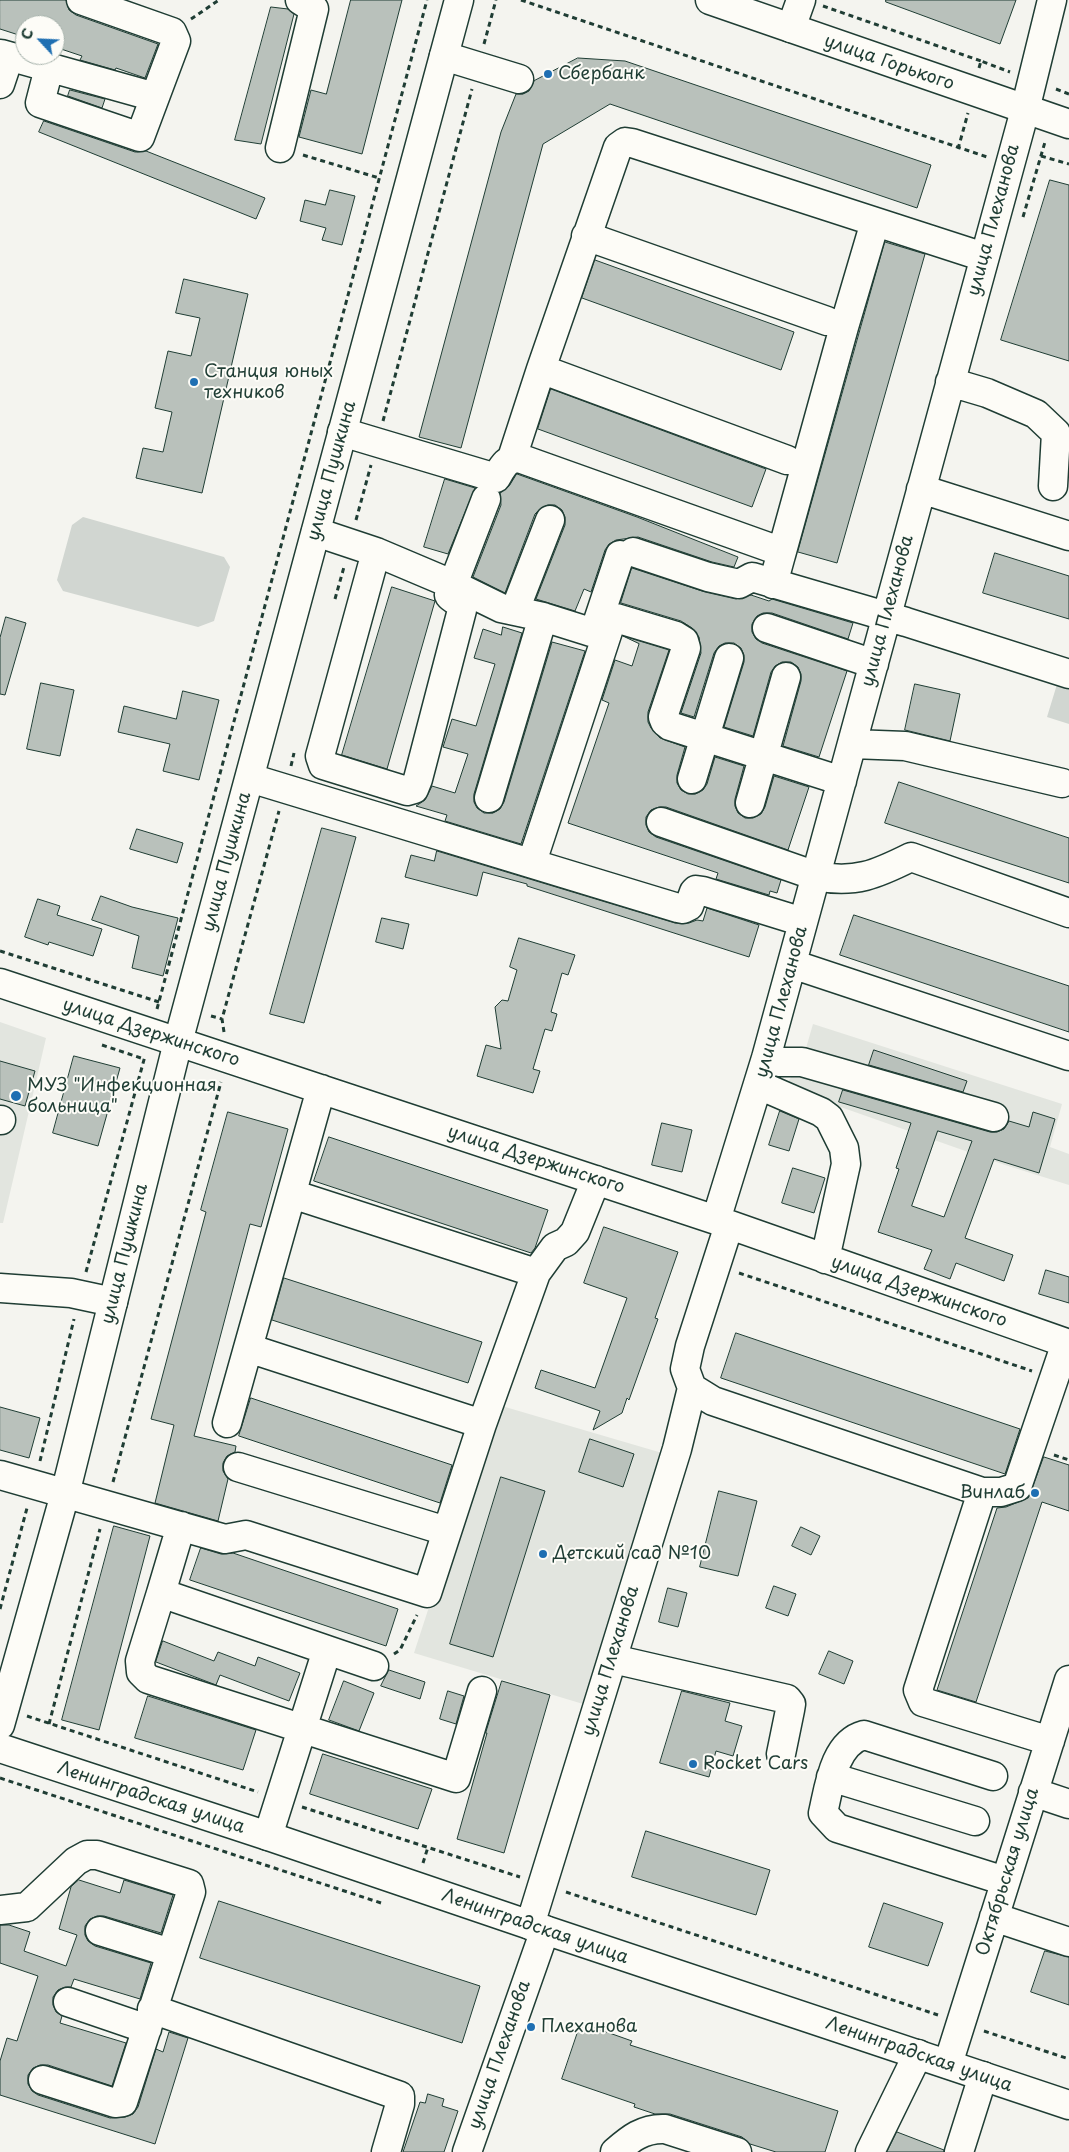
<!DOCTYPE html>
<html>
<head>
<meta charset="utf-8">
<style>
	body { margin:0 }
	#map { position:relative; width:1069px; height:2152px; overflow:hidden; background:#f4f4ef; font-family:"Playpen Sans",sans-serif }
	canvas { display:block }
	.north { position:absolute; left:15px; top:15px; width:50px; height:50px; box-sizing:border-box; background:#fdfcf7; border:1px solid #a4b0a9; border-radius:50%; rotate:295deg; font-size:14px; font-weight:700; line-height:20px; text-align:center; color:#1f3d34 }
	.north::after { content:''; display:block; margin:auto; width:18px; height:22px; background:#1f6fb2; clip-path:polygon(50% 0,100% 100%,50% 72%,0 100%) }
</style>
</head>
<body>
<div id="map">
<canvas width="1069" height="2152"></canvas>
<div class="north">С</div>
</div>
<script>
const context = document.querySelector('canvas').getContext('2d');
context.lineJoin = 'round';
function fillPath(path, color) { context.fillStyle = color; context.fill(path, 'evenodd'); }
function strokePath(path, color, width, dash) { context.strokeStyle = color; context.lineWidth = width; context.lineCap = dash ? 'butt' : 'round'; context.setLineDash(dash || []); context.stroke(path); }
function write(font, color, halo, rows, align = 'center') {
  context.font = font + ' "Playpen Sans",sans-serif'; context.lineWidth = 4; context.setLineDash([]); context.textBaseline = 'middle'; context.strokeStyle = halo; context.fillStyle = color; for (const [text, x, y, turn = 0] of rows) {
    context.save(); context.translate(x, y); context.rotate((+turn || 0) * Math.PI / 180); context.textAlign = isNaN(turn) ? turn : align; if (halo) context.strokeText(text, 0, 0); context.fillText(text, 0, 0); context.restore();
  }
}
const built = new Path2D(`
	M0,1022L46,1038L3,1223H0Z
	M813,1024L1062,1104L1050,1147L1069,1154V1185L1005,1165L784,1087L802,1062Z
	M495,1404L669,1455L593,1707L414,1653Z`);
const green = new Path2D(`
	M83,517L224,557L230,567L214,621L198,627L63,591L57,580L72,525Z
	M1058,681L1069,685V724L1047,717Z`);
const building = new Path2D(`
	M0,0H66L69,10L76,15L158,44L145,78L116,68L115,70L80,60L82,56L55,47V25H25V37L0,29Z
	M351,0H402L362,154L299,137L311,90L326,94Z
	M886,0H1016L1000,44L886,2Z
	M271,7L288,9L294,14L261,144L235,140Z
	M578,58L625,61L931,165L917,208L610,104L543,144L461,448L419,437L501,132L516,94H523L529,91L534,81Z
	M70,90L105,99L102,108L68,96Z
	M44,121L135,152L146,151L265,198L256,219L39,132Z
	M1050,180L1069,185V361L1001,340Z
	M330,190L355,196L342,245L322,240L326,228L300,221L305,200L325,205Z
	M885,242L925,254L837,563L798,552Z
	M595,260L794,332L781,370L582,298Z
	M184,279L248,294L202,493L136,478L143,448L163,452L172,412L155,408L168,351L191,356L200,318L176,313Z
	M551,389L766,469L752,507L538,429Z
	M517,474L637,517L738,557L734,567L712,562L638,537L616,540L609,544L605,550L591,592L584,589L575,611L536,599L565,525V517L562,510L555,505H548L541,508L535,514L505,593L473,577L501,505L500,493L509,486Z
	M445,479L475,488L448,554L424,547Z
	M995,553L1069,576V619L983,593Z
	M632,568L705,592L736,599L751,595L769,601L772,599L853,623L848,639L772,613H763L757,616L752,624V632L756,639L762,643L847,671L819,757L783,746L801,681V674L798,667L791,662H782L775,666L771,672L753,736L724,727L744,662V655L741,648L734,643H725L719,646L714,653L694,717L681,713L701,653L699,637L692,628L681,621L621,603Z
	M392,587L435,601L387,769L342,755Z
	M6,617L26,623L5,695L0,694V638Z
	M503,627L522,633L474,794V802L477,808L484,813H493L500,809L504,802L552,642L585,651L521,844L445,821L447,815L416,806L425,800L432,786L455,793L468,754L443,747L452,719L476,726L495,664L474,658L483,629L501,635Z
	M623,636L669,650L648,712V722L651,728L660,738L685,747L677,775V783L681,790L688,794H695L703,790L707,784L715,757L744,766L735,799V806L738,813L745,818H753L761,814L765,807L774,776L809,787L788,850L666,807H659L651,810L646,817V825L649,832L656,837L781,880L777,893L770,891L769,895L716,879L718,873L568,823L609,703L602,700L615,660L632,666L639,644Z
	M41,683L74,690L60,756L27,749Z
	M915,684L960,694L950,741L905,730Z
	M183,691L219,700L199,780L163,771L170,744L118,732L124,706L176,719Z
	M899,782L1069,838V883L885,823Z
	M322,828L356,837L304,1023L270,1014Z
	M137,829L183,843L177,863L130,849Z
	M437,851L675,923H689L697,920L703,921L707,908L759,925L749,957L527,886V884L483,872L477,896L405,877L411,855L434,861Z
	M101,896L132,907L178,918L163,976L132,968L139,936L92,920Z
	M38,899L60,906L57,915L102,929L93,956L49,942L48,945L25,937Z
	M854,915L1069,986V1032L840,955Z
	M382,918L409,924L403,949L376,942Z
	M519,938L575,955L568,975L562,973L551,1012L557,1014L552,1031L545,1029L533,1069L540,1071L533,1093L477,1076L486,1045L501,1049L495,1007L502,1000L508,1001L517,970L510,967Z
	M874,1050L967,1081L963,1092L869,1065Z
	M74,1056L120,1068L98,1146L53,1133Z
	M0,1061L35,1071L25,1106L0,1099Z
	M843,1090L990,1132H997L1004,1129L1009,1121L1029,1127L1033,1112L1055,1119L1039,1173L994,1159L965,1238L1013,1255L1004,1281L956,1263L950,1279L924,1269L932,1250L878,1232L899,1169L896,1168L911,1123L839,1102ZM938,1131L972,1141L944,1217L912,1206Z
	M780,1111L799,1119L789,1151L769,1145Z
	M228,1112L288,1129L261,1227L250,1224L194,1436L236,1446L235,1452L227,1456L223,1463V1471L228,1479L218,1521L155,1503L174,1425L151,1419L206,1212L201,1210Z
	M662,1123L692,1130L682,1172L652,1165Z
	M329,1137L548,1210L535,1248L531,1253L314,1181Z
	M793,1168L825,1178L814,1213L782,1203Z
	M604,1227L678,1252L655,1318L658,1319L629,1400L627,1398L622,1413L593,1430L600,1411L535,1388L541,1370L595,1388L627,1298L584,1283Z
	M1046,1270L1069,1277V1303L1039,1294Z
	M284,1278L482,1342L468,1383L272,1320Z
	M736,1333L1020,1429L1005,1474L721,1378Z
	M251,1398L452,1465L440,1503L239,1436Z
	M0,1407L40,1418L29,1458L0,1450Z
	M590,1439L634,1454L623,1487L579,1472Z
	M1044,1457L1069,1465V1511L1042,1502L976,1702L937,1690L997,1508L1006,1507L1028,1498Z
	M501,1477L545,1491L493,1657L450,1644Z
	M719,1491L757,1501L738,1576L700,1567Z
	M114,1526L150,1536L99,1730L62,1720Z
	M801,1527L820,1536L811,1555L792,1546Z
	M201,1548L221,1554L233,1553L398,1609L386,1646L190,1580Z
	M774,1586L796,1594L788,1616L766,1608Z
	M668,1588L687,1593L678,1627L659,1622Z
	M163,1641L214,1661L218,1652L255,1666L258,1657L300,1673L289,1701L220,1675L216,1685L156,1662Z
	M829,1651L853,1661L844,1684L819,1674Z
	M389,1670L425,1682L420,1699L381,1686Z
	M344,1681L374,1693L359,1731L329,1720Z
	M502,1681L550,1695L504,1853L457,1839L487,1733H486Z
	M448,1691L464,1696L456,1724L440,1719Z
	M682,1691L730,1703L725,1721L742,1726L733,1756L716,1751L709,1777L660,1763Z
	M148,1696L256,1730L243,1770L135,1738Z
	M323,1754L432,1789L418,1829L310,1794Z
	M646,1831L770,1870L756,1915L632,1877Z
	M79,1880L120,1893L124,1880L173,1895L161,1933L104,1916H97L90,1919L85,1926V1935L88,1941L95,1946L151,1963L140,1999L74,1979L71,1987H65L58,1990L53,1997V2005L56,2012L62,2016L60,2023L126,2043L112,2086L48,2065H40L33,2068L28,2075V2084L32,2091L38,2095L110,2118L125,2117L133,2114L138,2107L156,2049L163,2052L169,2032L188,2038L155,2144L0,2095V2061L7,2038L17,2041L38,1976L0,1963V1925H9L30,1932L24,1951L66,1966L77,1935L59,1929L71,1887Z
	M219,1901L480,1986L462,2043L200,1958Z
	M884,1903L943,1923L928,1966L869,1947Z
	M1045,1951L1069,1957V2005L1031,1992Z
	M581,2023L632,2041L630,2045L838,2111L825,2152H776L750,2144L742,2137L670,2114H655L634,2107L635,2104L562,2079Z
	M428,2094L444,2099L442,2106L458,2111L444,2152H403L420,2102L425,2103Z
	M897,2132L944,2150V2152H887Z`);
const path = new Path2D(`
	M521,0L987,157
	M823,6L981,61
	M191,19L219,0
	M484,44L496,0
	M979,68L981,61L1010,72
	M1056,89L1069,94
	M958,149L968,113
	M303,155L379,178
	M1041,156L1069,164
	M1023,217L1045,142
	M383,421L472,89
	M356,520L371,465
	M335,599L344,567
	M291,766L294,753
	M0,951L159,1002
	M157,1009L427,0
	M211,1016L222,1019
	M224,1032L222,1019L279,811
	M102,1045L144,1059
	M86,1272L145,1056
	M739,1273L1032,1371
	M1054,1455L1069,1460
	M40,1461L74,1319
	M113,1482L221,1082
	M0,1609L27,1508
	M394,1654L400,1650L417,1615
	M27,1716L258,1792
	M49,1724L100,1529
	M0,1778L381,1903
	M302,1807L520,1877
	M423,1863L428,1847
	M566,1892L938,2015
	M984,2031L1069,2059`);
const minor = new Path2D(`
	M791,28L801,0
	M0,54L6,66L0,84
	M1,54L155,97
	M444,56L519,79
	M49,68L40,103L140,137L176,41L172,32L81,0
	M280,148L314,9L300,0
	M586,236L827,321
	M950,382L987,393L1036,414L1056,433L1053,486
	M342,432L496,478C502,468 506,458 519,458L774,549L781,555L773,584
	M512,458L541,369
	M787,460L541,369L618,147L625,142L632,143L984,257
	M921,489L1069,536
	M316,532L376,552L454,585L501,608L543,617L594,633
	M376,552L320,756L323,765L407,791L414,789L418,779L462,610C462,599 454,602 449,595L486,499
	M633,552L708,577L739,584L752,577L906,622L1069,674
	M781,555L844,327L875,222
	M515,610L550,520
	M767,628L874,664
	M600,635L594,633L620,555
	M852,744L905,746L1062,783
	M250,778L678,908L683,909L689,906L694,892L696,890L703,891L803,922
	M692,779L729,658
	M489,798L543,617
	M750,803L786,677
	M661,822L816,876C855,884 877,874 911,857L1069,913
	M532,862L611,622L616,618L676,636L684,641L686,648L663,717L665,722L670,726L842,781
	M792,964L1069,1056
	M0,983L716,1220L1069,1344
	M766,1058L780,1062H802L994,1117
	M759,1085L821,1112L829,1118L844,1148L846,1164L825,1259
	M321,1089L248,1348L482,1424
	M0,1120H1
	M292,1194L536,1273
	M716,1220L766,1058L1025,110L1052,0
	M0,1288L71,1293L113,1302
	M692,1388L713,1401L982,1492L918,1690L923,1702L1050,1741
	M227,1423L248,1348
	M238,1467L446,1531
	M0,1475L225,1539L246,1535L427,1593L482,1424L536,1273L555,1247L566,1242L575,1232L596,1180
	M982,1492H1001L1017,1487L1066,1343
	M181,1526L161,1593L327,1650
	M161,1593L140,1661L141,1672L148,1679L456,1778L482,1691
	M613,1659L787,1699L791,1704L790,1710L781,1754
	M993,1776L864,1735C834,1743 829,1787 823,1813L837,1828L1005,1881
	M831,1777L975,1821
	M1033,1792L1069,1804
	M268,1836L327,1650L374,1666
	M0,1910L27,1907L76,1861L87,1855H97L189,1884L191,1892L123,2102L115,2103L43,2080
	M994,1917L1069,1942
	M530,1925L677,1449L692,1388L685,1369L690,1346L729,1225
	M100,1931L171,1953
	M68,2002L147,2029
	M152,2009L400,2096V2104L386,2152
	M948,2064L1069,1680
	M467,2152L545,1930
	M615,2152C630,2139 643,2128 665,2129L737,2152
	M870,2152L918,2054
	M959,2152L983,2076`);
const major = new Path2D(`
	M710,0L1069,124
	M0,1725L65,1494L178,1042L459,0`);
const highway = new Path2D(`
	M0,1748L268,1836L530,1925L1069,2105`);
const markers = [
	[548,74,5,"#1f6fb2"],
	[194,382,5,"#1f6fb2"],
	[16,1096,6,"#1f6fb2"],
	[1035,1493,5,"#1f6fb2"],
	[543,1554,5,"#1f6fb2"],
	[693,1764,5,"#1f6fb2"],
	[531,2027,5,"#1f6fb2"]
];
const streetNames = [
	["улица Горького",889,63,19],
	["улица Плеханова",994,220,-75],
	["улица Пушкина",332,471,-75],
	["улица Плеханова",888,611,-75],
	["улица Пушкина",227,862,-75],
	["улица Плеханова",782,1002,-75],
	["улица Дзержинского",151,1033,18],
	["улица Дзержинского",536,1160,18],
	["улица Пушкина",125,1254,-76],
	["улица Дзержинского",919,1292,19],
	["улица Плеханова",611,1661,-73],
	["Ленинградская улица",151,1798,18],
	["Октябрьская улица",1008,1872,-73],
	["Ленинградская улица",535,1927,19],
	["улица Плеханова",500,2055,-71],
	["Ленинградская улица",919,2055,19]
];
const poiNames = [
	["Сбербанк",558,74],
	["Станция юных",204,372],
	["техников",204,393],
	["МУЗ \"Инфекционная",27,1086],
	["больница\"",27,1107],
	["Винлаб",1025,1493,"right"],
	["Детский сад №10",553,1554],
	["Rocket Cars",703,1764],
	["Плеханова",541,2027]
];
fillPath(built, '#e2e5df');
fillPath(green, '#d1d6d1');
fillPath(building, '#b9c1bb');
strokePath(building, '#1f3d34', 1);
strokePath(minor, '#1f3d34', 31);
strokePath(major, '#1f3d34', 31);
strokePath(highway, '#1f3d34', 31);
strokePath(path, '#1f3d34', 3, [5, 4]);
strokePath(minor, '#fdfcf7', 28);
strokePath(major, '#fdfcf7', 28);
strokePath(highway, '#fdfcf7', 28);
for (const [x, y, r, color] of markers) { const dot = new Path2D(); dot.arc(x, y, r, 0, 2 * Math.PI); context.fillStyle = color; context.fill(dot); strokePath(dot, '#fdfcf7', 2); }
write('18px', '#1f3d34', '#fdfcf7', streetNames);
write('18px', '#1f3d34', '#fdfcf7', poiNames, 'left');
</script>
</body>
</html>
